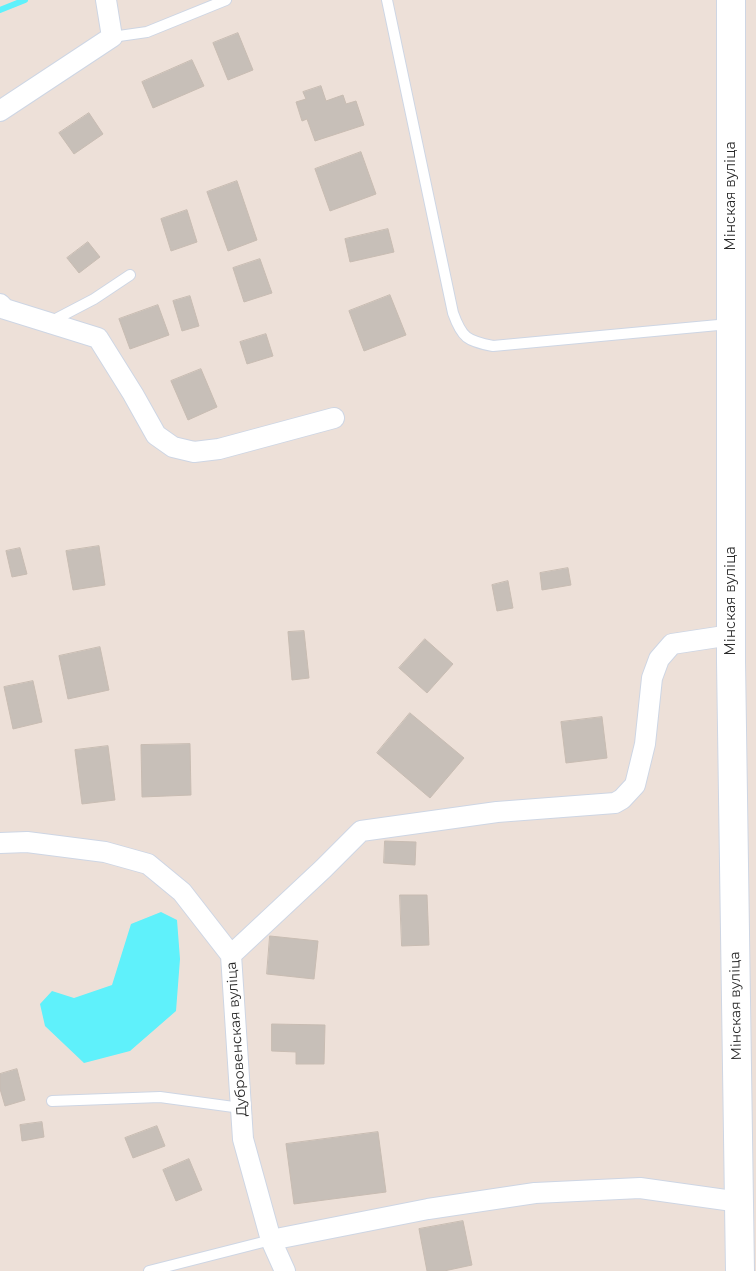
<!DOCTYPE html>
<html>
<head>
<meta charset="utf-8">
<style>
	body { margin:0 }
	canvas { display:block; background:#ede0d8 }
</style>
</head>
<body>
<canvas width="756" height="1271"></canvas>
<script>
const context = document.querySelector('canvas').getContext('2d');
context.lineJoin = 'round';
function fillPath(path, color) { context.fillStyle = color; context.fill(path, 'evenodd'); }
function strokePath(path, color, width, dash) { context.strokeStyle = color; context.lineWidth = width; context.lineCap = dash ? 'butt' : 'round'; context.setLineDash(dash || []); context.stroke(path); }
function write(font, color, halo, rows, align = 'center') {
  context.font = font + ' Montserrat,sans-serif'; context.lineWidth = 5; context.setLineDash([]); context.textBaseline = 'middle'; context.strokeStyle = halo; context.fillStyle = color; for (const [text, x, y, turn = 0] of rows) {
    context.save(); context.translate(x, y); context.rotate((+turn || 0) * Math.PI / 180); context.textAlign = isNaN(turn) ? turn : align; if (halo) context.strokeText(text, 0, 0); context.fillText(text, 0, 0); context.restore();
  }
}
const water = new Path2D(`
	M161,912L177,920L180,959L176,1011L130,1051L84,1063L45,1026L40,1004L52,991L74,998L112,985L131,924Z`);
const stream = new Path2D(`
	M0,10L25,0`);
const building = new Path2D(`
	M238,33L253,70L228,80L213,43Z
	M192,60L204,86L153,108L142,82Z
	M321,86L326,101L343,95L346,104L356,101L364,125L315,141L307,119L302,121L296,102L306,99L303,92Z
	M89,113L103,134L74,154L59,133Z
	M361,152L376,194L330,211L315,169Z
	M237,181L257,240L228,251L207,192Z
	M187,210L197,242L171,251L161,219Z
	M388,229L394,252L350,262L345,239Z
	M88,242L100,257L79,273L67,258Z
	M260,259L272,293L244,302L233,268Z
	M390,295L406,335L364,351L349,311Z
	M190,296L199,326L182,331L173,301Z
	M158,305L169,335L130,349L119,319Z
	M266,334L273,356L247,364L240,342Z
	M201,369L217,407L188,420L171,381Z
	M99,546L105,585L73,590L66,551Z
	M20,548L27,574L12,577L6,551Z
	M568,568L571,585L542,590L540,573Z
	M508,581L513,608L497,611L492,585Z
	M304,631L309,678L292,680L288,632Z
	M425,639L453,664L427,693L399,668Z
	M100,647L109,690L68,699L59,656Z
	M33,681L42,722L13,729L4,687Z
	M410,713L464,758L430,798L377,753Z
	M602,717L607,758L566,763L561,722Z
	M190,744L191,795L142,797L141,745Z
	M108,746L115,800L82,804L75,750Z
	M385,841L416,842L415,865L384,863Z
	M400,895H427L429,945L402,946Z
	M270,936L318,941L314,979L267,974Z
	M272,1024L325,1025L324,1064H296V1052L272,1051Z
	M17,1069L25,1100L5,1106L0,1089V1074Z
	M42,1122L44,1137L22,1141L20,1125Z
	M157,1126L165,1146L133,1158L125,1138Z
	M378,1132L386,1192L294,1204L286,1144Z
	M189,1159L202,1190L176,1201L163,1170Z
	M463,1221L472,1265L444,1271H427L419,1229Z`);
const service = new Path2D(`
	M387,0L453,313C462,338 467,341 493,346L729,324
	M112,37L147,32L226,0
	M50,322L94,299L130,275
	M52,1101L160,1097L241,1108
	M149,1271L271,1240`);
const minor = new Path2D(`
	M0,111L112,37L106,0
	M0,304L5,309L98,338L133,394L156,435L173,447L194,452L219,449L334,418
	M0,843L27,842L105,852L148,864L182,892L231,955L243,1139L271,1240L285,1271
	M231,955L323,869L361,831L497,812L615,803L622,799L635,785L645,744L652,678L659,659L672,644L731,635
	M271,1240L428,1209L535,1193L640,1188L740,1202`);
const secondary = new Path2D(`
	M731,0V661L740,1271`);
const streetNames = [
	["Мінская вуліца",731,196,-90],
	["Мінская вуліца",731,601,-90],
	["Мінская вуліца",736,1006,-91],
	["Дубровенская вуліца",237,1039,-94]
];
fillPath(water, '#5ff1fb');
strokePath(stream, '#5ff1fb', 6);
fillPath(building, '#c7bfb8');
strokePath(building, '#c8bcb2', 1);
strokePath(service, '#ced6e4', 12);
strokePath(minor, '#ced6e4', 22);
strokePath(secondary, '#ced6e4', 30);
strokePath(service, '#fff', 10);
strokePath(minor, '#fff', 20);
strokePath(secondary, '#fff', 28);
write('14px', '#292929', '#fff', streetNames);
</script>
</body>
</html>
